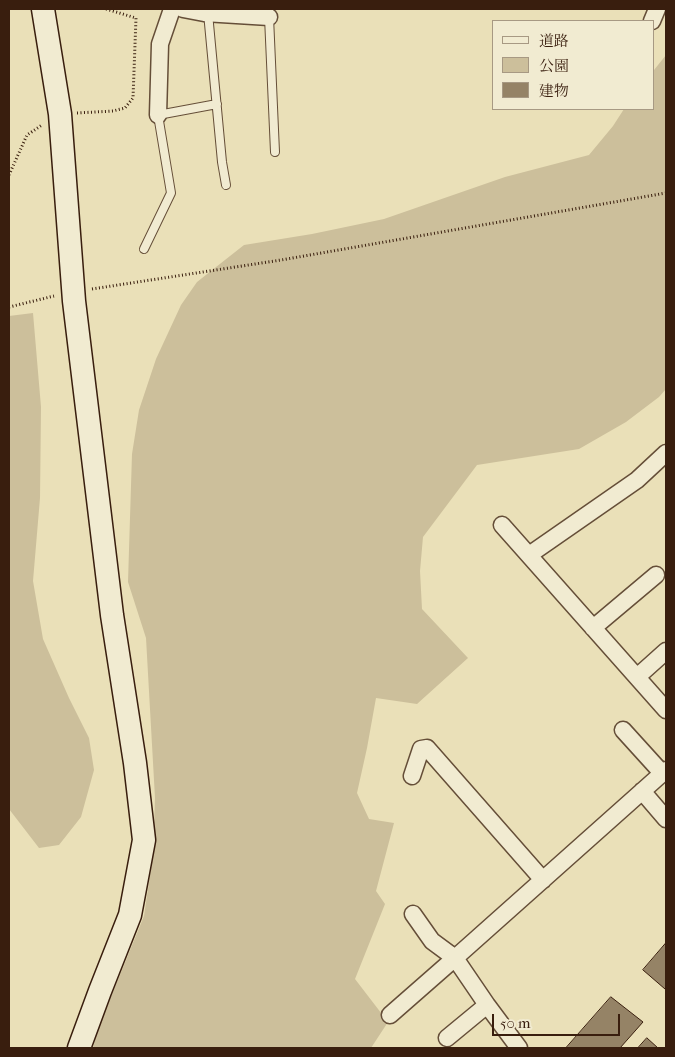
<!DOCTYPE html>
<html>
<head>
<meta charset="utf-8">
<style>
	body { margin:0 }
	#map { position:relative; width:675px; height:1057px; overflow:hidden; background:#eae0b8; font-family:"IM FELL French Canon","Noto Serif JP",serif }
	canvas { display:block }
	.frame { position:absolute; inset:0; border:10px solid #391e0e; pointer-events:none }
	.legend { position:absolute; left:492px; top:20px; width:162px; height:90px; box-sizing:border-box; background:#f1ebd1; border:1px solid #a79983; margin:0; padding:6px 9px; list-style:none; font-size:15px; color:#391e0e }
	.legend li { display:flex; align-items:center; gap:10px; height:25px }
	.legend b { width:25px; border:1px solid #a79983 }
	.scale { position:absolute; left:492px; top:1014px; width:128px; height:22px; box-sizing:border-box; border:2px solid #391e0e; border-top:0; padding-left:6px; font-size:15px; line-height:18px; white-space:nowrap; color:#391e0e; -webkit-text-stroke:4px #f1ebd1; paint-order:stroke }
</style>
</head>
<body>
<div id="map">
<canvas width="675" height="1057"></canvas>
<div class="frame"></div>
<ul class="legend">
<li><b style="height:6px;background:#f1ebd1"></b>道路</li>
<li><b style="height:14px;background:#ccbf9b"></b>公園</li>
<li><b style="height:14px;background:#958366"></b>建物</li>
</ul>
<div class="scale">50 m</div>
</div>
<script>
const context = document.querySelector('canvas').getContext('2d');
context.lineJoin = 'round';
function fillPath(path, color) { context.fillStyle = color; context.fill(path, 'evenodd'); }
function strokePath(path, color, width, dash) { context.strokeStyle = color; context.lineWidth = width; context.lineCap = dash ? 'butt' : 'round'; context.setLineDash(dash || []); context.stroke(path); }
const green = new Path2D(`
	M666,55V389L659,397L626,422L579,449L477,465L423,537L420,571L422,609L468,658L417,704L376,698L367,748L357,793L369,819L394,823L376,891L385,904L355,979L388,1022L371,1048H93L97,1031L144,916L153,855L155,798L146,638L128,582L132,454L139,410L156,359L181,305L197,282L244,245L312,234L384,219L505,177L589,155L613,126L624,109H654V70Z
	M33,313L41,407L40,498L33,581L43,639L69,698L89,738L94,770L81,817L59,845L39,848L9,809V316Z`);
const building = new Path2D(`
	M666,943V987L665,989L643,970Z
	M611,997L643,1022L620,1048H566Z
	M647,1038L658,1048H638Z`);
const path = new Path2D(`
	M77,113L113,111L125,108L133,98L136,18L106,9
	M9,175L27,135L42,125
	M92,289L281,260L666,193
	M9,307L54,296`);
const lane = new Path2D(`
	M208,13L222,162L226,185
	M269,17L275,152
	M144,249L171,193L158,115L217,104`);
const street = new Path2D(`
	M183,9L204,13L269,17
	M652,21L657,9
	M158,115L160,44L172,9
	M502,525L666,710
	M529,555L637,480L666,453
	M593,628L656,575
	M637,677L666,651
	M623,730L662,773
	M412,776L421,749L427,748L543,880
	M642,791L666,819
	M390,1015L455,958L432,941L413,914
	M447,1038L487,1005
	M519,1048L487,1005L455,958L666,770`);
const secondary = new Path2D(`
	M43,9L60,114L74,301L112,615L135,763L144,840L130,915L100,991L79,1048`);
fillPath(green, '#ccbf9b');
fillPath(building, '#958366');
strokePath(building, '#391e0e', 1);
strokePath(lane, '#654e38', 10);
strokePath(street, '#654e38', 19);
strokePath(secondary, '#391e0e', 25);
strokePath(path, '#391e0e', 3, [1, 2.5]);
strokePath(lane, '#f1ebd1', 8);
strokePath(street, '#f1ebd1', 16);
strokePath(secondary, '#f1ebd1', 22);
</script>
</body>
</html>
